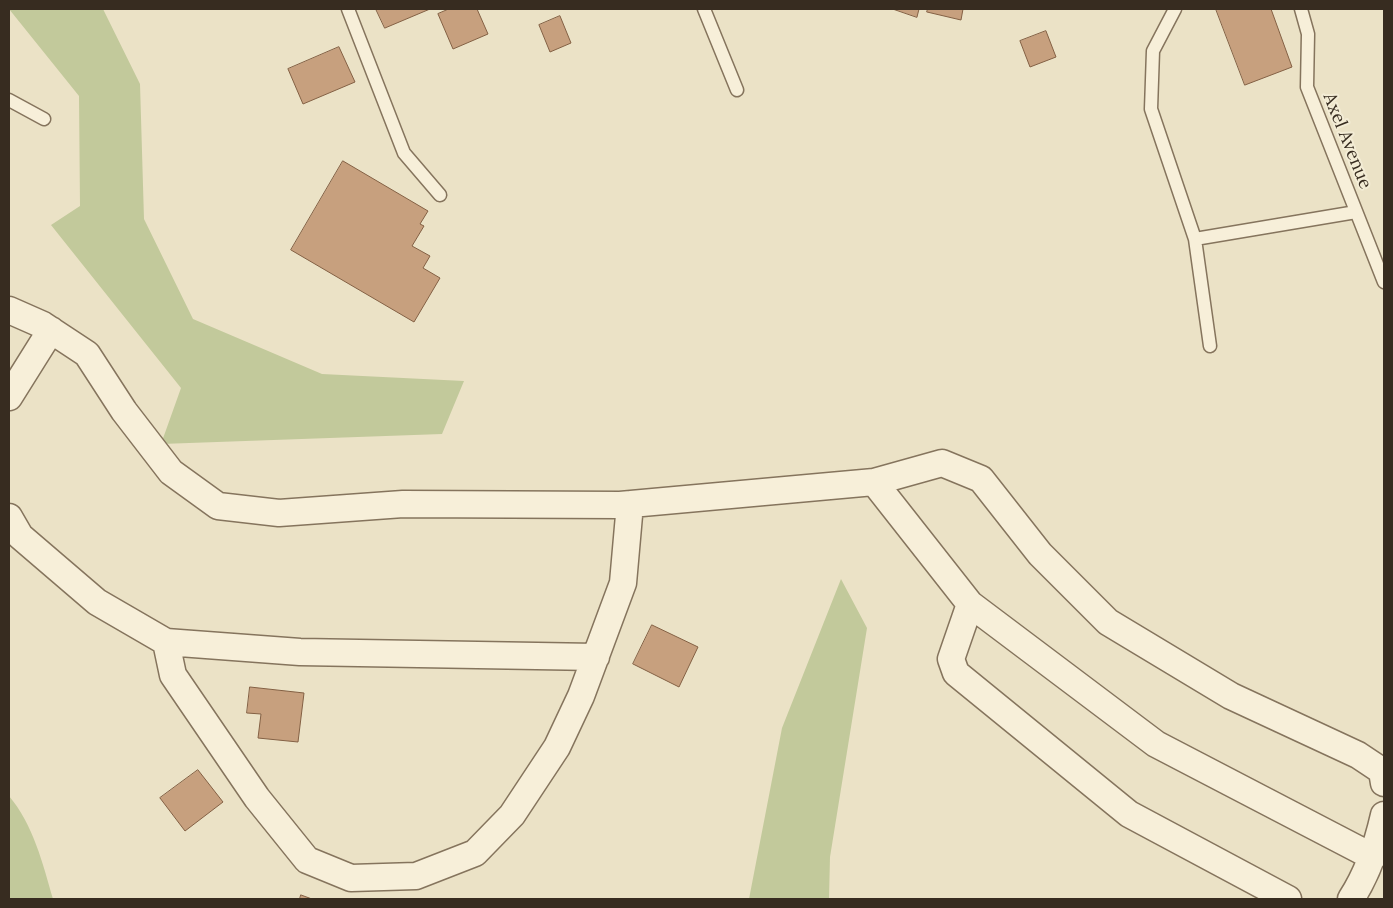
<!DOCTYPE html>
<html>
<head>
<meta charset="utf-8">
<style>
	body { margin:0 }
	#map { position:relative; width:1393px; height:908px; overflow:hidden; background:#ebe2c6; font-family:Lora,serif }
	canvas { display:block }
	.frame { position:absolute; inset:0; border:10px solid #372c20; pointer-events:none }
</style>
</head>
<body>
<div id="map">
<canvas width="1393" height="908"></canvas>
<div class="frame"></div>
</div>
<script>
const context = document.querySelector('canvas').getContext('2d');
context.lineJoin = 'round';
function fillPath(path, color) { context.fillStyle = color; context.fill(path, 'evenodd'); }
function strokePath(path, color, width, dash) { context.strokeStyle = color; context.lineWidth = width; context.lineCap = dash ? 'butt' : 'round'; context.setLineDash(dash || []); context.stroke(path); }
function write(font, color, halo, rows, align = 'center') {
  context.font = font + ' Lora,serif'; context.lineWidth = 4; context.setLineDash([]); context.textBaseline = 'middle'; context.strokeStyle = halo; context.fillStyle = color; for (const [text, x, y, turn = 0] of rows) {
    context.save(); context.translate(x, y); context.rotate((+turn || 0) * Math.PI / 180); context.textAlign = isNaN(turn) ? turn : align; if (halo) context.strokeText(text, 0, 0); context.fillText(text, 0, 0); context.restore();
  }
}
const green = new Path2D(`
	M9,9H103L140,84L144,219L193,319L322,374L464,381L442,434L161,444L181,388L51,225L80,206L79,96Z
	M841,579L867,628L830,857L829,899H749L782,728Z
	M9,796C33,824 43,864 53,899H9Z`);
const building = new Path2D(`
	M376,9H430L385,28Z
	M449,9H477L488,34L453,49L438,14Z
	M893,9H919L917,17Z
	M928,9H963L961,20L927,12Z
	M1216,9H1271L1292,67L1245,85Z
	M560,16L571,43L550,52L539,25Z
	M1046,31L1056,57L1030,67L1020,41Z
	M339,47L355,82L303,104L288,69Z
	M343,161L428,211L420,224L424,226L412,246L430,256L423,268L440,278L414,322L291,250Z
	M652,625L698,647L679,687L633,664Z
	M250,687L304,693L298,742L258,738L261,714L247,713Z
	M198,770L223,802L185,831L160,798Z
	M301,895L312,899H300Z`);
const service = new Path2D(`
	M348,9L404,153L440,195
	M704,9L737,90
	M1175,9L1153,51L1151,109L1195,239L1210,346
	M1301,9L1308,34L1307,87L1384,282
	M9,100L44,119
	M1195,239L1356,212`);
const minor = new Path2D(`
	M9,310L43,325L87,354L124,411L171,472L218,506L279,513L403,504L620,505L874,482L942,463L981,479L1040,554L1108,622L1231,696L1358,755L1382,771L1384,783
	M9,397L51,330
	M874,482L970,604L1156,744L1373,857
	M9,517L20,536L97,602L166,642L300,652L596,657
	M970,604L951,659L956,673L1129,814L1288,899
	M166,642L173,675L257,798L307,860L351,878L416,876L475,853L512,815L557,747L581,696L623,583L630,504
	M1351,899C1368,873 1377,846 1384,815`);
const streetNames = [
	["Axel Avenue",1347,141,68]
];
fillPath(green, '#c2c99b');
fillPath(building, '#c7a07e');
strokePath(building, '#836044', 1);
strokePath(service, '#85745d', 15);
strokePath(minor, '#85745d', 29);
strokePath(service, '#f7efd9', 12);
strokePath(minor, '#f7efd9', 26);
write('18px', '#372c20', '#f3ecd5', streetNames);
</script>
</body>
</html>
